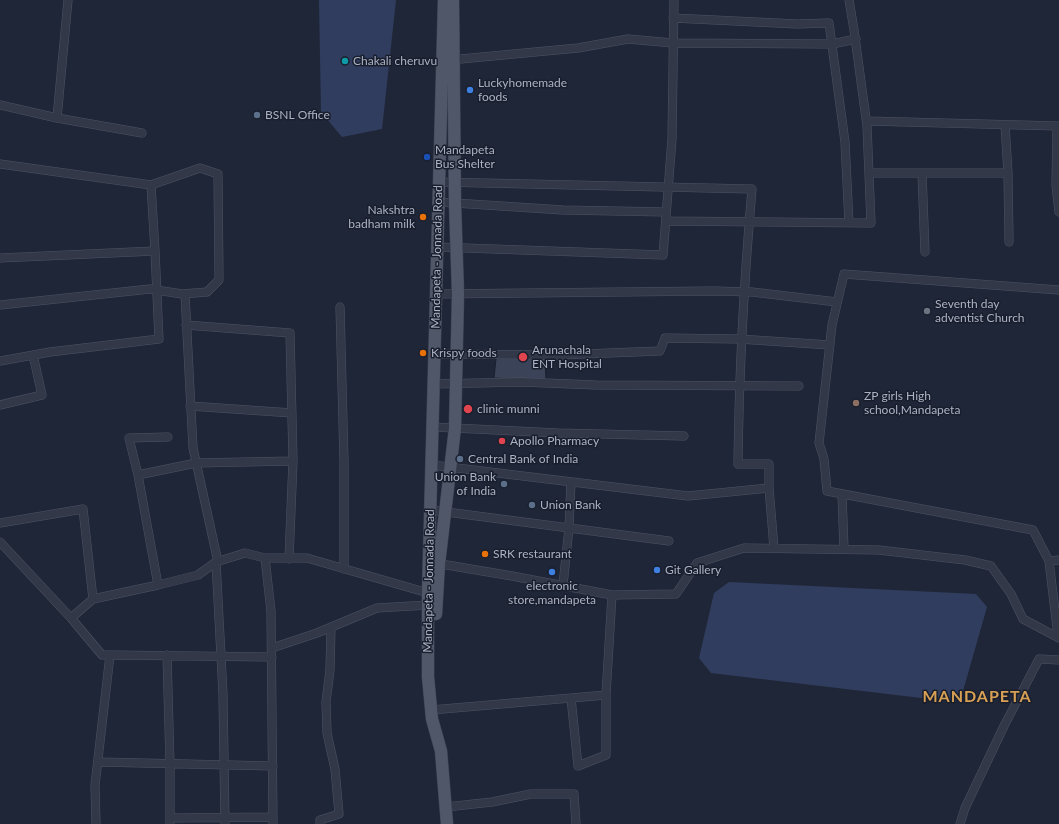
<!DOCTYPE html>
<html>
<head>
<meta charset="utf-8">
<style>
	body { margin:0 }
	canvas { display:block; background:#1f2638 }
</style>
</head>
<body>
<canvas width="1059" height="824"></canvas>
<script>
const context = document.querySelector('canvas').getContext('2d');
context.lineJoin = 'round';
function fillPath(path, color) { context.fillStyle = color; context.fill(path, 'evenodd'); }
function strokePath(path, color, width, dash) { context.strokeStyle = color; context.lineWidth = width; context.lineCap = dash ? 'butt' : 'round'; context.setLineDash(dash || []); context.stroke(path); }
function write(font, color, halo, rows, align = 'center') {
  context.font = font + ' Lato,sans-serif'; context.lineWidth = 3; context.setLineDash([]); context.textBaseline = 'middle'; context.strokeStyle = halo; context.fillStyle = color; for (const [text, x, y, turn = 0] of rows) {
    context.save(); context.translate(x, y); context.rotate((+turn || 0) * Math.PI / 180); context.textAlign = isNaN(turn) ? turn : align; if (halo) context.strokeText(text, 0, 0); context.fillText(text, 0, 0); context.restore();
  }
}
const water = new Path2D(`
	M319,0H396L382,129L342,137L321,112Z
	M729,582L976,594L987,607L963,691L955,702L711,673L699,658L714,593Z`);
const building = new Path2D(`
	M545,358L546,381L494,378L496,359Z`);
const minor = new Path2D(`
	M673,18L797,24L829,23L845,142L849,223
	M450,60L578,48L628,39L673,43L832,44L856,39
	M0,105L57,118L142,133
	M57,118L68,0
	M867,121L1059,126
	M1057,126L1056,185L1059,212
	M0,164L151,185L200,168L218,174L219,280L207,292L182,294L150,289L0,305
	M869,173H1008L1005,125
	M922,173L925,252
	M1008,173L1009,242
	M439,182L752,189C744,281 739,372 738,464H769V488
	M439,202L563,210L666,212
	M666,221L871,223L867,126L854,30L849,0
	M437,247L663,255L672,139L674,0
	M0,258L155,251L151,185
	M185,294L193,448L218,562
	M436,294L714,291L752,292L837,302
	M340,307L344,462V569
	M186,325L290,333L293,461
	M435,354L558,355L660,351L665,338L739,339L830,345
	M0,361L50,352L159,339L155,251
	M434,384L521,382L596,385L799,386
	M0,405L42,395L33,355
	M190,406L292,413
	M433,427L558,433L684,436
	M432,465L688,496L769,488L774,548
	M138,475L129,438L168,437
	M842,494L844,549
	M431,510L669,541
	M0,523L83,509L93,599
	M0,542L71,618L102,655H110L95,785L96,824
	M265,558L271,611L273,824
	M1049,561L1059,560
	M216,562L223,694L225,824
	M158,585L138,475L196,463L293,461L289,559
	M563,585L569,528L571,482
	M612,595L676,594L697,563L744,548L879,550L965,560L991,566L1011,594L1023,619L1059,638
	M71,618L93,599L158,585L198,575L216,562L245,553L265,558H307L428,593
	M1058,636L1049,561L1033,530L827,491L824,459L819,443L832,325L844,274L1059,290
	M272,648L317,633L377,608L428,605
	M110,655L272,657
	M167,655L170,764V824
	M571,698L578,766L606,755V695
	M431,710L606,695L612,595L512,576L435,563
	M98,762L273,766
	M446,807L492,802L531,794H574L576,824
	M170,818L273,817
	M320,824V820L339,814L335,769L327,733L326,702L330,670L331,627
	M960,824L965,808L1004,726L1039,659L1059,660`);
const primary = new Path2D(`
	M444,0L428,593V677L432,719L441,751L447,824
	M436,614L439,564L455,428L458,294L455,203L453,0`);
const markers = [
	[345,61,4,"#0f9aa8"],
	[470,90,4,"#3f7fe0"],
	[257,115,4,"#5c6f8a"],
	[427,157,4,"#1a4fb4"],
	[423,217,4,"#e8710a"],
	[927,311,4,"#6b7280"],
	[423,353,4,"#e8710a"],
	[523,357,5,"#e0444e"],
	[856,403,4,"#8d6e63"],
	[468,409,5,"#e0444e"],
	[502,441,4,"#e0444e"],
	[460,459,4,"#5c6f8a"],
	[504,484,4,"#5c6f8a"],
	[532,505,4,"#5c6f8a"],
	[485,554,4,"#e8710a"],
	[657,570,4,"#3f7fe0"],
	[552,572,4,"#3f7fe0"]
];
const poiNames = [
	["Chakali cheruvu",353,61],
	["Luckyhomemade",478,83],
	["foods",478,97],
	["BSNL Office",265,115],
	["Mandapeta",435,150],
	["Bus Shelter",435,164],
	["Nakshtra",415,210,"right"],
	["badham milk",415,224,"right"],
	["Seventh day",935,304],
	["adventist Church",935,318],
	["Arunachala",532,350],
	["ENT Hospital",532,364],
	["Krispy foods",431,353],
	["ZP girls High",864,396],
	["school,Mandapeta",864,410],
	["clinic munni",477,409],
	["Apollo Pharmacy",510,441],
	["Central Bank of India",468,459],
	["Union Bank",496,477,"right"],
	["of India",496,491,"right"],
	["Union Bank",540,505],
	["SRK restaurant",493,554],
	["Git Gallery",665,570],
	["electronic",552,586,"center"],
	["store,mandapeta",552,600,"center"]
];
const streetNames = [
	["Mandapeta - Jonnada Road",437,257,-89],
	["Mandapeta - Jonnada Road",429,581,-89]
];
const districtNames = [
	["MANDAPETA",977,697]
];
fillPath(water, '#303d5e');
fillPath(building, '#3b4358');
strokePath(building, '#1a202f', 1);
strokePath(minor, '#4d5363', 9);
strokePath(primary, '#3c4252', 13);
strokePath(minor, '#323848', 8);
strokePath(primary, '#505768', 12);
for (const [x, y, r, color] of markers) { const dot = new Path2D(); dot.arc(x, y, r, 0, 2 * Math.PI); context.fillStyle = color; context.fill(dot); strokePath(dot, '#181e2c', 1.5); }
write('12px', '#acb2c5', '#181e2c', poiNames, 'left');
write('12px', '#acb2c5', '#181e2c', streetNames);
context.letterSpacing = '1px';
write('bold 16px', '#d7a055', '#181e2c', districtNames);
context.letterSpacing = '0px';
</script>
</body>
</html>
